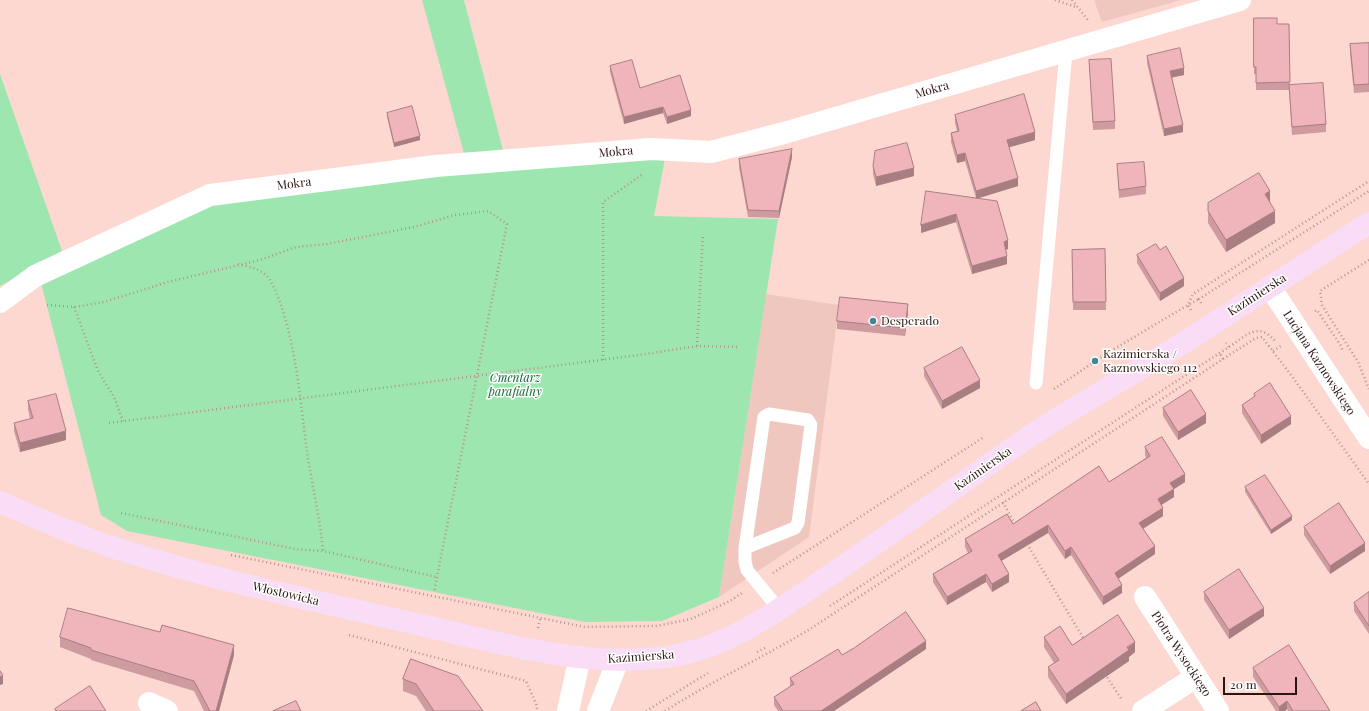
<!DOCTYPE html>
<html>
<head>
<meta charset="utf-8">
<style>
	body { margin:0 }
	#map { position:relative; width:1369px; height:711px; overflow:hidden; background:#fdd8d0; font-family:"Playfair Display",serif }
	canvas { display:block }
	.scale { position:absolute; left:1223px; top:677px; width:74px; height:18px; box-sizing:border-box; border:2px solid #2a1511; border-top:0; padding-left:5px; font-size:12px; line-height:14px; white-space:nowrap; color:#2a1511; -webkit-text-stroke:3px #fff; paint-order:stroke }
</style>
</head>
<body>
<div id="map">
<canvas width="1369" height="711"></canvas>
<div class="scale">20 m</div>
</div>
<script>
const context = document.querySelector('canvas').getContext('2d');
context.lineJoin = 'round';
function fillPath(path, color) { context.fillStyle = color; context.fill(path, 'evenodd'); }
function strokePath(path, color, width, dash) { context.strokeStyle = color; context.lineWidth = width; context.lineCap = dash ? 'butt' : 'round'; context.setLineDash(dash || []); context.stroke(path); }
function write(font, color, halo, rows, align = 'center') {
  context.font = font + ' "Playfair Display",serif'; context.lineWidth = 3; context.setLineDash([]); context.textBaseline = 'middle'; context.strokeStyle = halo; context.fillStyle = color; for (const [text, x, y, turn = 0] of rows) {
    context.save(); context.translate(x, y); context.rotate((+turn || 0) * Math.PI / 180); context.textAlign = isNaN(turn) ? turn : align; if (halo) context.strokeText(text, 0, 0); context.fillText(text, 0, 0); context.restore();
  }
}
const built = new Path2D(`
	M1094,0H1181L1102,22Z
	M766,294L839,305L809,537L719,597Z`);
const green = new Path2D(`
	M422,0H464L504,154L465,157Z
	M0,74L62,251L0,286Z
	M664,159V164L654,216L778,219L719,597L662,621L585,622L127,531L101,515L41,283L221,196L468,170Z`);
const path = new Path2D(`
	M1055,0L1076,7
	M1072,0L1088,20
	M1369,260L1320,291L1322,305L1358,362L1369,389
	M238,264C250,267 263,269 270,280C295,326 300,400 307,452C312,485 320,518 323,551
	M1201,303L1199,299L1369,191
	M47,305L74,307L104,302L168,282L260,260L296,247L327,244L414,227L455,215L488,211L507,224L434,592
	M74,307L98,371L114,397L123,421
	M1191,310L1188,305L1199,299
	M1315,311L1317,310L1341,346L1343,352
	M697,346L703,234
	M1229,347C1247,335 1258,321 1276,342
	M1273,351L1281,346
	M1223,359L1256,338L1262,337L1294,379L1369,484
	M603,360V202L643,174
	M1054,389L1109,352L1188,305L1193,294L1369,181
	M109,423L639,355L697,346L739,347
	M1003,502L1015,524
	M121,513L295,549L323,551L436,577
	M1027,544L1085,641
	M231,555L585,627L657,626L691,619L730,601L742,593
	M773,573L984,437
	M830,606L1229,347L1226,343
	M538,628L540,619
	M349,635L526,681L537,706V711
	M757,652L767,647
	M1105,674L1122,700
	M646,711L708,673
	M665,711C712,681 762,658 810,629L1223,359L1219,352`);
const service = new Path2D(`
	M1036,383L1066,51
	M745,548L795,528L798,523L811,425L808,420L769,414L764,417L745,548V561L747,570L778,608`);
const minor = new Path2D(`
	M0,302L35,276L210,195L436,166L651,149L711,152L784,133L1240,0
	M1145,597L1218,711
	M149,703L167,711
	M1143,711L1196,677`);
const tertiary = new Path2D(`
	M1270,287L1369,438
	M568,711L580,657
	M598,711L618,660`);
const secondary = new Path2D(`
	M0,502C35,517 70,533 106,545C207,579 313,600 416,624C498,642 587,670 672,656C729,647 780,609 827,577C894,532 960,484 1027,438C1084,400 1145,368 1202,331C1258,295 1313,259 1369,223`);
const wall = new Path2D(`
	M1254,18L1277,24H1289L1290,85L1326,124V132L1292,135L1289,90H1256V74H1254Z
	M1369,43V92L1354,93L1350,53V44Z
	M1147,56L1184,75L1172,77L1183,132L1164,136L1147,63Z
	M1089,60L1115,121V129L1093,130Z
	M610,66L640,88L691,116L667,124L663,113L624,124L610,72Z
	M387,113L420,140L394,147L387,117Z
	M955,115L1035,140L1009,147L1018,186L978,198L1008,249L1006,250L1007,264L972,274L956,222L921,233L976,198L965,161L957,163L951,142V133L957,131L955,123Z
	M792,157L779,218L748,217L739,167V159Z
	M1117,164L1146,186V194L1119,198Z
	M873,166L914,176L876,186L873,174Z
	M1270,202L1275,223L1226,252L1208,223V203Z
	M1105,249L1106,310H1073L1072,250Z
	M1137,255L1184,286L1160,301L1137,263Z
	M908,312L905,336L837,329V321Z
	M924,368L980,388L942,409L924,376Z
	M1254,394L1291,424L1261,444L1242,413V405L1254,397Z
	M28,401L66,440L20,452L14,431V423L30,419L28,409Z
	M1163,408L1206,423L1178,440L1163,416Z
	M1145,447L1185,482L1174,489V497L1161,505L1163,516L1143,529L1155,554L1118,578L1122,593L1103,605L1071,555L1065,559L1048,533L1001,561L1009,582L992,592L986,582L947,605L933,582V574L968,553L965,547V539L1013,524L1109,482L1146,458L1145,455Z
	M1245,487L1292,520L1271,534L1245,492Z
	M1304,527L1365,551L1330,574L1304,535Z
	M1204,592L1264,616L1229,639L1204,600Z
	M1369,592V634L1354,611V603Z
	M160,632L234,655L219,711H204L194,691L91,660V659L60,647V637Z
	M1044,637L1072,645L1135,652L1129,657V661L1066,704L1048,677V667L1054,663L1044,647Z
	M926,649L834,711H778L774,705V697L790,687V678L842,655Z
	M411,659L483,711H426L416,696L403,691V679Z
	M1253,668L1330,711H1288L1287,709L1285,711H1276L1253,677Z`);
const shadedWall = new Path2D(`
	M1184,68V75L1170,78V71Z
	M663,107V113L624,124V117Z
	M691,110V116L667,124V117Z
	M1183,125V132L1164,136V129Z
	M1035,132V140L1007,148V140Z
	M420,136V140L394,147V143Z
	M792,149V157L779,218V211Z
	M965,153V161L957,163V155Z
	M914,168V176L876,186V177Z
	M1018,178V186L976,199V191Z
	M1270,191V203L1265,194Z
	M1275,211V223L1226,252V240Z
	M956,214V222L921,233V225Z
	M1008,240V249L1004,250V242Z
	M1007,256V264L972,274V266Z
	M1184,278V286L1160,301V293Z
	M908,304V312L905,336V328Z
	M980,380V388L942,409V401Z
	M1206,414V423L1178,440V432Z
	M1291,416V424L1261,444V435Z
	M66,431V440L20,452V443Z
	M1185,474V482L1174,489V497L1158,507V499L1170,483Z
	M1163,508V516L1139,531V523Z
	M1292,516V520L1271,534V530Z
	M1048,525V533L998,563V555Z
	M1365,543V551L1330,574V566Z
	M1155,546V554L1115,581V573Z
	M1071,547V555L1065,559V551Z
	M986,574V582L947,605V597Z
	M1009,574V582L992,592V584Z
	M1122,585V593L1103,605V597Z
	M1264,608V616L1229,639V630Z
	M926,641V649L834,711H821Z
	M1135,642V652L1129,657V661L1066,704V694Z
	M234,645V655L219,711H216Z
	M3,675V684L0,685V677Z
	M1287,701V709L1285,711H1279V707Z`);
const building = new Path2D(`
	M1254,18H1277V24H1289L1290,82L1256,83V67H1254Z
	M1369,43V84L1354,85L1350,44Z
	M1180,48L1184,68L1170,71L1183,125L1164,129L1147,56Z
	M1111,59L1115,121L1093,122L1089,60Z
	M632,60L640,88L680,75L691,110L667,117L663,107L624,117L610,66Z
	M1323,83L1326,124L1292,127L1289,85Z
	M1024,94L1035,132L1007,140L1018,178L976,191L965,153L957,155L951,133L959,131L955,115Z
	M412,106L420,136L394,143L387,113Z
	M907,143L914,168L876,177L873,166L875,151Z
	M792,149L779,211L748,210L739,159Z
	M1144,162L1146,186L1119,190L1117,164Z
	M1259,173L1270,191L1265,194L1275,211L1226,240L1208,211V203Z
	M926,191L997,201L1008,240L1004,242L1007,256L972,266L956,214L921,225Z
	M1156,244L1160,250L1166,246L1184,278L1160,293L1137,255Z
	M1105,249L1106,302H1073L1072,250Z
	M840,297L908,304L905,328L837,321Z
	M962,347L980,380L942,401L924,368Z
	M1270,383L1291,416L1261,435L1242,405L1255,396L1254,394Z
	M1191,390L1206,414L1178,432L1163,408Z
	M56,394L66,431L20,443L14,423L33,418L28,401Z
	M1162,437L1185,474L1170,483L1174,489L1158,499L1163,508L1139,523L1155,546L1115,573L1122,585L1103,597L1071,547L1065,551L1048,525L998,555L1009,574L992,584L986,574L947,597L933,574L972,551L965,539L1007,514L1013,524L1099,466L1109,482L1150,456L1145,447Z
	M1265,475L1292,516L1271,530L1245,487Z
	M1339,503L1365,543L1330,566L1304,527Z
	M1239,569L1264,608L1229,630L1204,592Z
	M1369,592V626L1354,603Z
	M68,608L160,632L162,625L234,645L216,711H210L194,681L91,650V648L60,637Z
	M906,612L926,641L821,711H783L774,697L794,684L790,678L838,649L842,655L854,648Z
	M1118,615L1135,642L1127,647L1129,650L1066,694L1048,667L1059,660L1044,637L1060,626L1072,645Z
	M1289,645L1330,711H1293L1287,701L1279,707L1253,668Z
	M411,659L458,676L483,711H434L416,684L403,679Z
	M0,671L3,675L0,677Z
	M90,686L106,711H56L55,709Z
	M296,701L301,711H273Z
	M1036,702L1041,711H1021Z`);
const markers = [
	[873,321,4,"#428794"],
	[1095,361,4,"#428794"]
];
const streetNames = [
	["Mokra",932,90,-16],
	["Mokra",616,152,-5],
	["Mokra",294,184,-7],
	["Kazimierska",1257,295,-33],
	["Lucjana Kaznowskiego",1319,363,57],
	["Kazimierska",983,469,-35],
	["Włostowicka",286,594,13],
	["Piotra Wysockiego",1181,654,57],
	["Kazimierska",641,657,-4]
];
const poiNames = [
	["Desperado",881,321],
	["Kazimierska /",1103,354],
	["Kaznowskiego 112",1103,368]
];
const parkNames = [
	["Cmentarz",515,378],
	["parafialny",515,392]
];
fillPath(built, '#f0c7bf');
fillPath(green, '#9ee6af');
strokePath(path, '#b3948d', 2.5, [1, 3]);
strokePath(service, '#fff', 13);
strokePath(minor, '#fff', 22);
strokePath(tertiary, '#fff', 22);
strokePath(secondary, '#f9dcf6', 22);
fillPath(wall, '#ce9ba1');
fillPath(shadedWall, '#a87e83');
fillPath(building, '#f0b4bb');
strokePath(building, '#a87e83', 1);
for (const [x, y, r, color] of markers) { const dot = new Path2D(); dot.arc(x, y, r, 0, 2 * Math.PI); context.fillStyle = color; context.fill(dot); strokePath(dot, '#fff', 1.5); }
write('12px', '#2a1511', '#fff', streetNames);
write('12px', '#2a1511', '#fff', poiNames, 'left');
write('italic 12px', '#116733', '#fff', parkNames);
</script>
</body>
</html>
